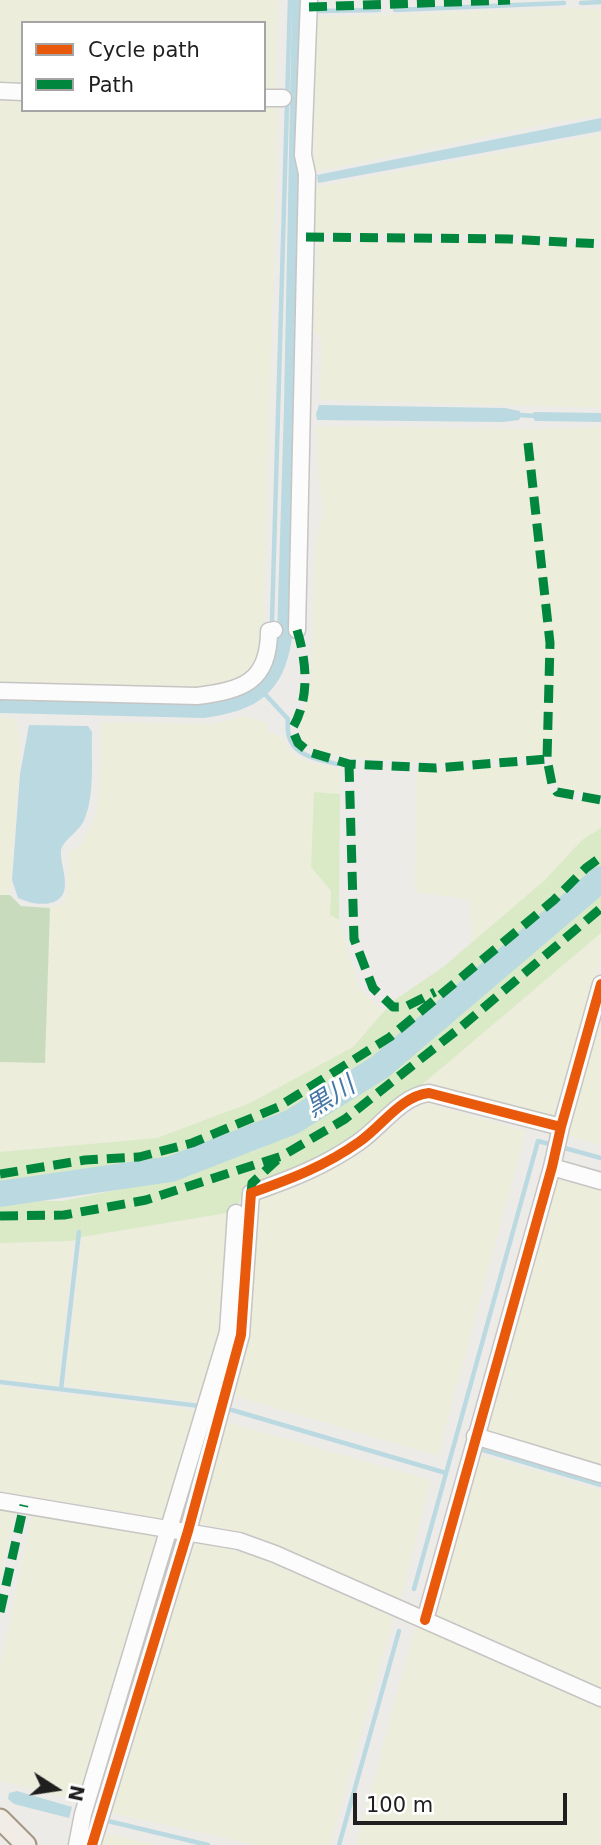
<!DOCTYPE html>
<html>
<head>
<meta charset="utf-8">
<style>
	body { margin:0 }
	#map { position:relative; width:601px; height:1845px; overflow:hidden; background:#edebe8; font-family:"DejaVu Sans",sans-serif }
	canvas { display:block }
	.legend { position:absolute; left:21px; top:21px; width:245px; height:91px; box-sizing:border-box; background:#fff; border:2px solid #a5a5a5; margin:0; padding:9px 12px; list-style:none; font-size:21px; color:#1f1f1f }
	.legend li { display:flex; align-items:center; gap:14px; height:35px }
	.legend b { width:35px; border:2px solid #a5a5a5 }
	.north { position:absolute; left:21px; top:1754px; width:70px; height:70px; -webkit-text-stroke:5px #fff; paint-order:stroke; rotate:102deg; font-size:19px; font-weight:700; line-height:28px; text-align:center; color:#1f1f1f }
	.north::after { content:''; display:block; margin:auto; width:24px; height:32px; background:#1f1f1f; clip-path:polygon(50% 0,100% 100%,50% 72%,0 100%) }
	.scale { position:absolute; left:353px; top:1793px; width:214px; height:32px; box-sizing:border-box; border:4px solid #1f1f1f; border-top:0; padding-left:9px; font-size:21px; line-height:24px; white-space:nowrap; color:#1f1f1f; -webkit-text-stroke:5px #fff; paint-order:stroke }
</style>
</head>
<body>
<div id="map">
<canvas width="601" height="1845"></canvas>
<ul class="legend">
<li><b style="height:9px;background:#e8590c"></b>Cycle path</li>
<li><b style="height:9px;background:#00873e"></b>Path</li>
</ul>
<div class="north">N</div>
<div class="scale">100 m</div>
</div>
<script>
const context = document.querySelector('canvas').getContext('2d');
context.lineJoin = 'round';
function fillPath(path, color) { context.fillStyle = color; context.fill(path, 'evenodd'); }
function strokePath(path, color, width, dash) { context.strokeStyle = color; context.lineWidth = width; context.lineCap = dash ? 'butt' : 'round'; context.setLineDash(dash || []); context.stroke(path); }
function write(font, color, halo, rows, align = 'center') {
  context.font = font + ' "DejaVu Sans","Noto Sans JP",sans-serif'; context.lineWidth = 6; context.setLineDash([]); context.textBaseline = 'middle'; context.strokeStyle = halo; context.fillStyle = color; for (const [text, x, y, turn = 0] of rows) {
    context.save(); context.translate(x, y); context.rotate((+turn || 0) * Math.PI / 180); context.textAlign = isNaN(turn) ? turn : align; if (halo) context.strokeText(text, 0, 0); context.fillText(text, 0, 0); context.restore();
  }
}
const farmland = new Path2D(`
	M0,0H279L275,91H264V23H23V84L0,83Z
	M566,8L601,9V115L545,124L314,172L316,17Z
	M0,97H23V110H264V103L278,104L263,646L253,670L228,684L199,689L0,684Z
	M601,134V240L508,235L313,234L315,187Z
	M318,242H510L601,248V408L320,400L322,341L313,330Z
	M316,426L531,429L601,427V796L558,787L549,755L450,763L349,758L313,749L302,742L299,729L310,686L315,542L324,511L318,477Z
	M244,716L267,723V731L281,736L289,750L305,761L340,769V794L315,792L311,867L331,892L330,915L339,920L359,988L384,1012L353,1047L250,1103L157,1138L0,1152V1062H45L50,908L65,903L70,850L80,847L97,813L102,722L215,724Z
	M0,717L15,718L21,745L10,895H0Z
	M543,764L549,789L559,797L601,805V828L582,840L545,880L472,942L470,900L415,892L416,771Z
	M601,933V958L556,1120L419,1085Z
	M601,1003V1145L564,1135Z
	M424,1102L526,1131L438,1456L231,1395L257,1201L303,1185L355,1157Z
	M566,1177L601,1186V1469L483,1432L552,1183Z
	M233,1212L226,1330L206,1403L65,1386L82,1237Z
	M73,1241L58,1386L0,1379V1243Z
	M0,1386L203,1411L168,1522L0,1494Z
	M223,1421L431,1480L400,1603L242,1535L194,1521Z
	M478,1454L601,1490V1690L434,1617Z
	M0,1509L15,1511L0,1581Z
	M32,1514L164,1534L82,1802L0,1781V1667Z
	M190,1539L251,1555L394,1616L330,1845H257L107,1812Z
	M416,1623L601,1708V1845H356Z
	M100,1832L157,1845H98Z`);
const grass = new Path2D(`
	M314,792L340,794L339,920L330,915L331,891L311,867Z
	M601,828V868C490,966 380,1075 242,1134C226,1141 209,1150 193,1155C130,1173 64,1177 0,1187V1152L157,1138L250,1103L353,1047L393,1001L443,967L545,880L582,840Z
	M601,891V933L360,1137L306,1168L247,1190L233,1212L82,1237L73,1241L0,1243V1201H63L155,1182L260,1149L309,1123L452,1022L575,918Z`);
const forest = new Path2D(`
	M0,895H10L21,906L50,908L45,1063L0,1062Z`);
const water = new Path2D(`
	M292,0H303L298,405L292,638C284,694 256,711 204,718L0,713V697L204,702C250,697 269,685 277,637L284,406Z
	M601,118V131L318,183L317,175Z
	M319,405L505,408L520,411L521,415L519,420L503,422L317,420L316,414Z
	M534,412L601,413V422L535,421L532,416Z
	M29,725L88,726L92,732C91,759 95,792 85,818C81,830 68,836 62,847C56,859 77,893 54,902C43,906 29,903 18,898L12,880L20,774Z
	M17,1791L72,1807L69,1818L14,1804L8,1799L9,1793Z`);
const stream = new Path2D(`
	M581,3L601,2
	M395,10L564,3
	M316,11L379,10
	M518,415L537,416
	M272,620L290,0
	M262,691L288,719C284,754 309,757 337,764
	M561,1147L601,1158
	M0,1382L200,1406
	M61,1389L79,1232
	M232,1410L446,1473
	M480,1449L601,1485
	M414,1589L538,1141L553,1145
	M108,1821L208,1845
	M87,1837L204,1439
	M339,1845L399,1631`);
const river = new Path2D(`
	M0,1194L171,1169L292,1122L380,1067L601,879`);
const minor = new Path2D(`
	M0,91L23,92
	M264,98H283
	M297,630L307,174L303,155L309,0
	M0,691L197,696C243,690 269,682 269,631L274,630
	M552,1167L601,1181
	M475,1436L601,1474
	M0,1501L239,1541L275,1554L601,1698
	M425,1620L552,1167L561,1127L601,984
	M77,1845L83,1814L228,1332L236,1213
	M92,1845L188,1531L241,1335L251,1193C291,1179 325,1166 359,1142C382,1126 401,1096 429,1093L561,1127`);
const major = new Path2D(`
	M0,1819L26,1845`);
const quiet = new Path2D(`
	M309,7L510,0
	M306,237L509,239L601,244
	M528,443L550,643L547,759L552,784L557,792L601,800
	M297,630C307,663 310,699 292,729L298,743L309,752L349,764L436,768L547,759
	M349,764L354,939L373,988L393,1007H405L435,992
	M0,1174L85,1160L139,1157L192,1143L278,1107L390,1037L554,900L586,868L601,857
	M251,1193L252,1183L277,1160
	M0,1216L64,1215L146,1200L282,1156L345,1119L461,1027L601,908
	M0,1612L24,1505`);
const cycleway = new Path2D(`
	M425,1620L552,1167L561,1127L601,984
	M92,1845L188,1531L241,1335L251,1193C291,1179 325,1166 359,1142C382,1126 401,1096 429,1093L561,1127`);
const waterNames = [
	["黒川",331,1098,-32]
];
fillPath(farmland, '#eceddb');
fillPath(grass, '#daeac6');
fillPath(forest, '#c8dcbd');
fillPath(water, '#bbd9e0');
strokePath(stream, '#bbd9e0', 4.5);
strokePath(river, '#bbd9e0', 26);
strokePath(minor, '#c6c5c4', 19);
strokePath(major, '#a39884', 23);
strokePath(minor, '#fcfcfc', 16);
strokePath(major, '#f1ece5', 19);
strokePath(quiet, '#00873e', 9, [18, 9]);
strokePath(cycleway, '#e8590c', 10);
write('italic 26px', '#4778a7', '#fff', waterNames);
</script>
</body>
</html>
